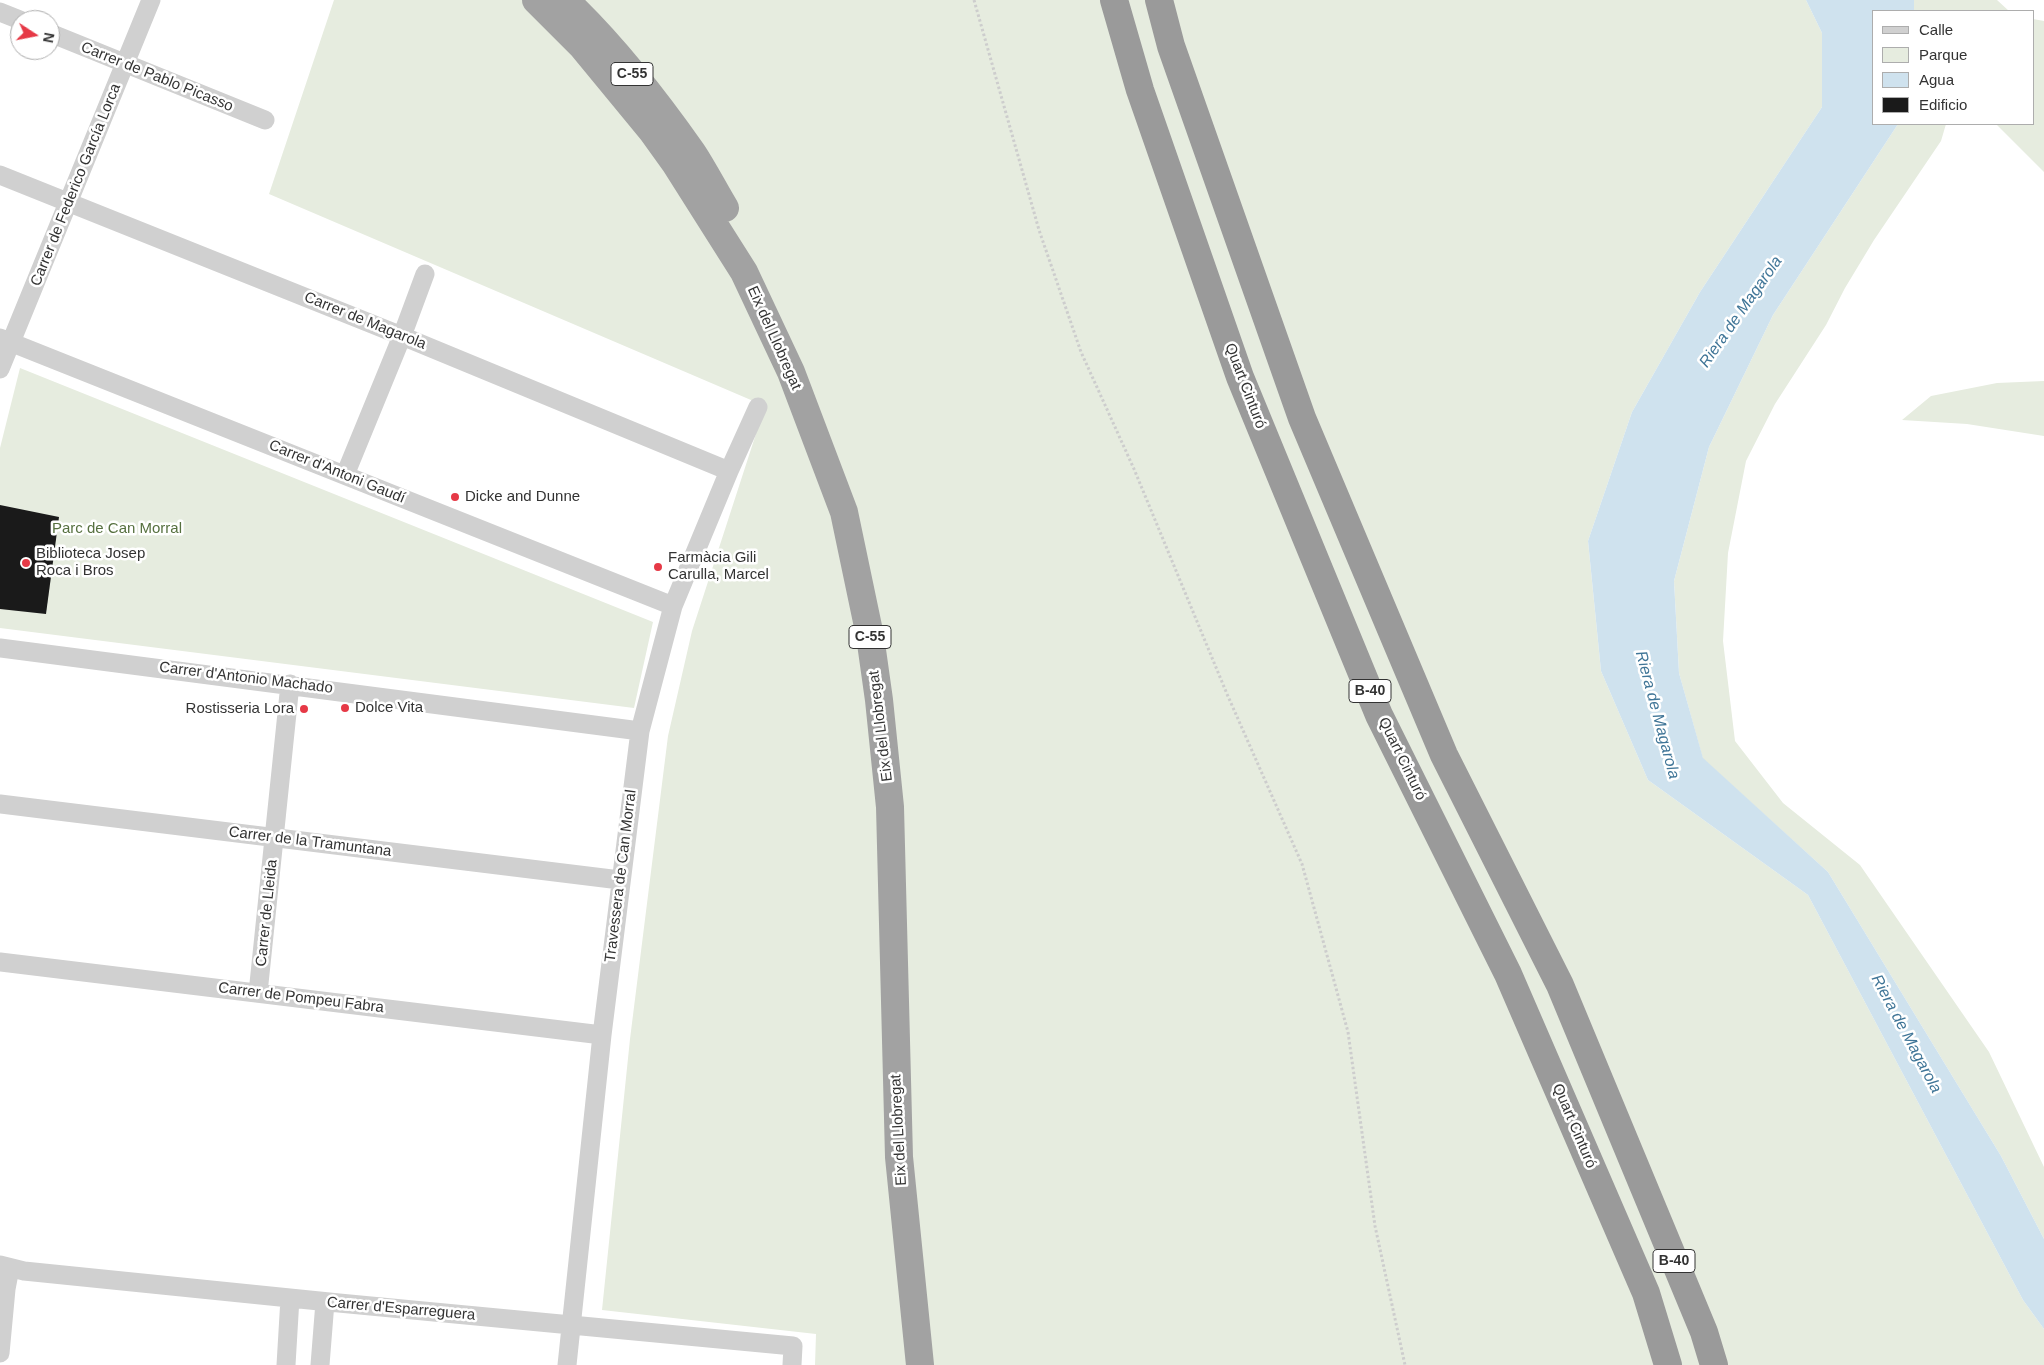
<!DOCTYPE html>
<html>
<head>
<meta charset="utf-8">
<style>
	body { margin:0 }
	#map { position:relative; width:2044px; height:1365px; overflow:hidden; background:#fff; font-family:Arial,sans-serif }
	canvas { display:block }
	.legend { position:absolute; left:1872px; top:10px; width:162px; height:115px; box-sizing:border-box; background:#fff; border:1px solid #adadad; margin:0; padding:6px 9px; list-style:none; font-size:15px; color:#333 }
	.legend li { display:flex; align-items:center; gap:10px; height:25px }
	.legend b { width:25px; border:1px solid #adadad }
	.north { position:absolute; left:10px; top:10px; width:50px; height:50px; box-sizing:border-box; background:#fff; border:1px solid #adadad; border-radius:50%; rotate:101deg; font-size:14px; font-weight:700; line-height:20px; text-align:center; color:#333 }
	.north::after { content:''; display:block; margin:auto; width:18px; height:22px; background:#e63946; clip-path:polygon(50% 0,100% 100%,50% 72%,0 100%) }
</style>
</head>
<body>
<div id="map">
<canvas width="2044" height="1365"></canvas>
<ul class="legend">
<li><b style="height:6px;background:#d0d0d0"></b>Calle</li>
<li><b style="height:14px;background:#e6ecdf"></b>Parque</li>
<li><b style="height:14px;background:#cfe2ee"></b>Agua</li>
<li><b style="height:14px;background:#1a1a1a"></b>Edificio</li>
</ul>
<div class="north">N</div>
</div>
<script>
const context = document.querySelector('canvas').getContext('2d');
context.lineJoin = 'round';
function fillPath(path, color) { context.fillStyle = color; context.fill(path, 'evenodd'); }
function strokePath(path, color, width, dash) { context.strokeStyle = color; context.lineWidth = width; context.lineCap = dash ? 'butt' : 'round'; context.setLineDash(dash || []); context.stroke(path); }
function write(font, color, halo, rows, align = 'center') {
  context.font = font + ' Arial,sans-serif'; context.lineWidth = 5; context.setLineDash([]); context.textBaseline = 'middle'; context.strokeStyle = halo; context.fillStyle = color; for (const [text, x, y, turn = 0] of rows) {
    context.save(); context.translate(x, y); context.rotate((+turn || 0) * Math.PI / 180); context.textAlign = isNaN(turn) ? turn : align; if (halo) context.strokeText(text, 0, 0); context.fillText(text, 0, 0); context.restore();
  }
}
const green = new Path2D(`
	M334,0H1806L1822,33V107L1700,292L1632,412L1588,541L1601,671L1648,780L1808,895L2023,1300L2044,1329V1365H815L816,1334L602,1310L630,1039L668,736L692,631L765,406L269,194Z
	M1914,0H1997L2009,11H1914Z
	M2033,19L2044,21V172L1996,124H2033Z
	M1898,124H1946L1941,141L1874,240L1845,288L1826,325L1775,404L1746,461L1728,553L1723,641L1735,741L1783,803L1860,865L1989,1052L2044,1167V1239L2001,1156L1828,872L1703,759L1679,673L1674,581L1709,447L1773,315Z
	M20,368L653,622L634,708L0,628V448Z
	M2044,381V436L1967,424L1902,420L1931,396L1997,383Z`);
const water = new Path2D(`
	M1806,0H1914V11H1873V124H1898L1773,315L1709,447L1674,581L1679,673L1703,758L1828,872L2001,1156L2044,1239V1329L2023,1300L1808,895L1648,780L1601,671L1588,541L1632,412L1700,292L1822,107V33Z`);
const building = new Path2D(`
	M0,505L59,517L46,614L0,609Z`);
const path = new Path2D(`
	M974,0L1039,230L1081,352L1134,469L1227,694L1302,864L1348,1032L1375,1226L1405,1365`);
const minor = new Path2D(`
	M0,12L20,20
	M50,33L265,120
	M0,175L402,336L729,471
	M0,338L673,606
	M0,369L151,0
	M345,475L402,336L425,274
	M0,648L640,731
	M0,804L620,880
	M0,962L602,1035
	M258,993L290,684
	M0,1265L24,1271L339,1303L793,1346L792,1365
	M0,1353L6,1289L10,1268
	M286,1365L290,1298
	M320,1365L325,1302
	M567,1365L602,1035L640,731L673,606L729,471L758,407`);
const trunk = new Path2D(`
	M536,0L582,46L652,131L675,163L744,272L791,372L844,512L870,636L879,700L890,807L899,1157L920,1365
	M565,0C613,45 654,98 692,152C704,170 714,190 725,208`);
const motorway = new Path2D(`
	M1114,0L1140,90L1240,377L1379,715L1508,974L1646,1293L1668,1365
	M1159,0L1171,46L1302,418L1444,755L1560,985L1704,1332L1714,1365`);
const markers = [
	[455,497,5,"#e63946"],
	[26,563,5,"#e63946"],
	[658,567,5,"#e63946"],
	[345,708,5,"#e63946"],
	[304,709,5,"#e63946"]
];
const shields = [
	[632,74,42],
	[870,637,42],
	[1370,691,42],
	[1674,1261,42]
];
const shieldNames = [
	["C-55",632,74],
	["C-55",870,637],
	["B-40",1370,691],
	["B-40",1674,1261]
];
const streetNames = [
	["Carrer de Pablo Picasso",157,77,22],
	["Carrer de Federico García Lorca",76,185,-68],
	["Carrer de Magarola",365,321,22],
	["Eix del Llobregat",774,338,66],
	["Quart Cinturó",1245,386,69],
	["Carrer d'Antoni Gaudí",337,472,22],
	["Carrer d'Antonio Machado",246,678,7],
	["Eix del Llobregat",881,726,-97],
	["Quart Cinturó",1402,759,64],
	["Carrer de la Tramuntana",310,842,7],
	["Travessera de Can Morral",621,876,-83],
	["Carrer de Lleida",267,913,-84],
	["Carrer de Pompeu Fabra",301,998,7],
	["Quart Cinturó",1574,1126,67],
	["Eix del Llobregat",899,1130,-93],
	["Carrer d'Esparreguera",401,1309,5]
];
const poiNames = [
	["Dicke and Dunne",465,497],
	["Biblioteca Josep",36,554],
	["Roca i Bros",36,571],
	["Farmàcia Gili",668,558],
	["Carulla, Marcel",668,575],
	["Dolce Vita",355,708],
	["Rostisseria Lora",294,709,"right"]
];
const parkNames = [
	["Parc de Can Morral",117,529]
];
const waterNames = [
	["Riera de Magarola",1741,312,-55],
	["Riera de Magarola",1657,715,75],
	["Riera de Magarola",1906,1034,62]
];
fillPath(green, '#e6ecdf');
fillPath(water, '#cfe2ee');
fillPath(building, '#1a1a1a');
strokePath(path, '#cdcdcd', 3, [2.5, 2.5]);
strokePath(minor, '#d0d0d0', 19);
strokePath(trunk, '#a2a2a2', 28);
strokePath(motorway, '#9a9a9a', 28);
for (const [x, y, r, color] of markers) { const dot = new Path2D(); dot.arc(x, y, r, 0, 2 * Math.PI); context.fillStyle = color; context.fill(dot); strokePath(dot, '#fff', 2); }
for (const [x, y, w] of shields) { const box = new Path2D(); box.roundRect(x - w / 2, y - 11.5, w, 23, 4); context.fillStyle = '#fff'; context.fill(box); strokePath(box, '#333', 1); }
write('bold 14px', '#333', null, shieldNames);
write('15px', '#333', '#fff', streetNames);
write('15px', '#333', '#fff', poiNames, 'left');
write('15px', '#56703f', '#fff', parkNames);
write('italic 16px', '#3f7597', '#fff', waterNames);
</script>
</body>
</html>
